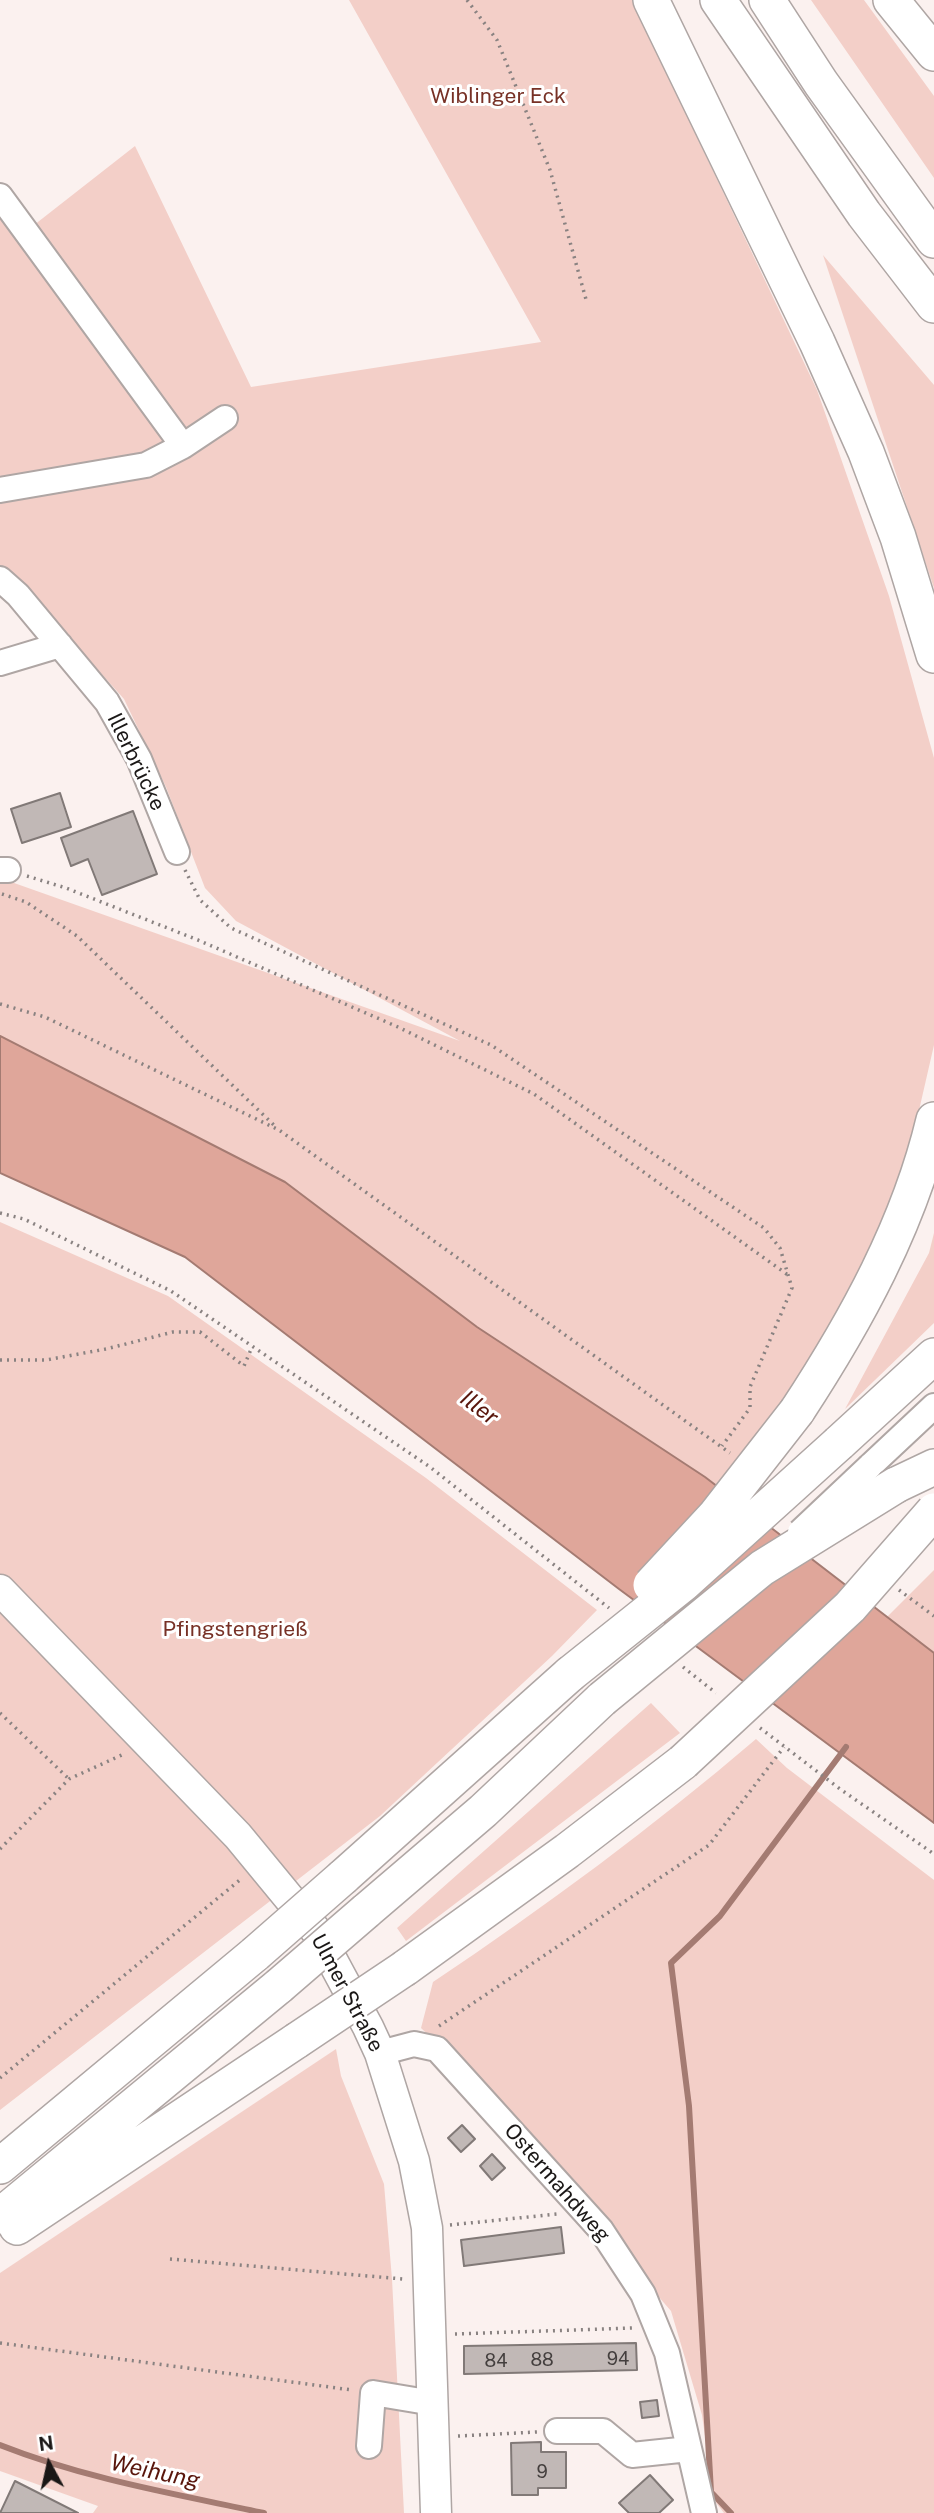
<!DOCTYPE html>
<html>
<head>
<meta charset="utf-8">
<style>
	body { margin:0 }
	#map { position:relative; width:934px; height:2513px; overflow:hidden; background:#fbf1ef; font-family:"Public Sans",sans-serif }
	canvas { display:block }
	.north { position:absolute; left:14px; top:2429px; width:70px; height:70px; -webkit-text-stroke:5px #fff; paint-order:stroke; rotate:352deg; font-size:19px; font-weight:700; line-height:28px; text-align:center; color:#1a1716 }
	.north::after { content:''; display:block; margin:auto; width:24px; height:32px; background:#1a1716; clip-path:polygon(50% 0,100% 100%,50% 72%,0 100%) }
</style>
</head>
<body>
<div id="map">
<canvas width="934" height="2513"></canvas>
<div class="north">N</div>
</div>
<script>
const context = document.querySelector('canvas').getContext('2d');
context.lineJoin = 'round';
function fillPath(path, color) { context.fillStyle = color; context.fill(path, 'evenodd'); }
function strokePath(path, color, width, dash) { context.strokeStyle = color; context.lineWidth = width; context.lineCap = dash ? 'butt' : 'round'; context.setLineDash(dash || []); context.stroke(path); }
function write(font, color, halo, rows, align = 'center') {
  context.font = font + ' "Public Sans",sans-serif'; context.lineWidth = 6; context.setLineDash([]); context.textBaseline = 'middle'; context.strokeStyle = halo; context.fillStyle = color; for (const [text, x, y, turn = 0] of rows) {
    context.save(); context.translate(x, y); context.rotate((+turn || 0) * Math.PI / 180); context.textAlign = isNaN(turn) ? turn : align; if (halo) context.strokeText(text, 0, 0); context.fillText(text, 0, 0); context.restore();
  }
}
const green = new Path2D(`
	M349,0H632L817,390L889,596L934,758V1045L906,1167L849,1300L798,1387L719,1487L477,1327L285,1182L0,1036V878L460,1041L236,921L205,888L166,787L124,699L72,641L0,570V207L20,236L135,146L251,387L541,342Z
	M811,0H864L934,96V178Z
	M823,255L934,385V588Z
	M0,1222L168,1296L426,1478L597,1610L552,1656L380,1816L0,2110Z
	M934,1233V1323L845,1409L929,1253Z
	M934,1570V1653L887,1617Z
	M651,1703L680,1733L406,1941L397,1928Z
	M756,1739L787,1768L934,1880V2513H724L714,2500L702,2415L671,2311L451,2057L421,2028L433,1982C545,1907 653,1827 756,1739Z
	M336,2049L341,2076L384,2184L392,2279L404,2513H93L98,2506L0,2471V2273Z`);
const water = new Path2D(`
	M0,1036L285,1182L477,1327L705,1477L934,1653V1823L619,1589L185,1257L0,1173Z`);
const stream = new Path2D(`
	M0,2445C86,2479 175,2494 264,2513
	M731,2513L711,2492L689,2106L671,1963L720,1916L846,1747`);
const building = new Path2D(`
	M60,793L71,827L22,843L11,809Z
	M133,811L157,874L102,895L88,859L71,866L61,838Z
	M462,2125L475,2139L461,2152L448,2138Z
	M492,2154L505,2168L492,2180L480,2166Z
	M561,2227L564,2253L464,2266L461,2240Z
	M636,2343L637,2370L464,2374V2346Z
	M657,2400L659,2416L642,2418L640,2402Z
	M541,2442V2452H566V2488H538V2495H512L511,2443Z
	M650,2475L673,2500L659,2513H629L619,2503Z
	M15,2481L78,2513H0Z`);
const path = new Path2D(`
	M467,0L497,40L550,170L587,303
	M185,870L200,900L231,928L491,1045L764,1228L780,1248L792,1288L750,1387V1408L722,1446
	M27,876L66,888L198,940L398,1027L534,1094L788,1275
	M2,894L26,902L77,936L277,1128
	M0,1004L45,1017L279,1130L730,1453
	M0,1213L24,1219L171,1291L430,1467L609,1608
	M0,1360H46L106,1349L173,1332H200L244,1366L252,1347
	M899,1590L934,1616
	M683,1667L716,1693
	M0,1713L69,1779
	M760,1728L840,1789L934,1854
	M0,1849L69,1779L124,1754
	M439,2026L709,1845L784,1747
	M0,2078L241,1879
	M450,2225L557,2214
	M170,2259L403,2279
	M455,2334L633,2328
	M0,2343L352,2390
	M458,2436L537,2432`);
const minor = new Path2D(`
	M0,196L183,446
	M0,490L146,465L183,446L225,418
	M0,579L18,595L107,702L139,759L177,852
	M0,663L60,645
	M0,870H8
	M870,1466L934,1406
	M380,2053L414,2044L437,2049L601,2230L643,2294L667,2353L704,2513
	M557,2431H603L632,2455L689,2449
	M369,2446L373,2393L433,2403`);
const major = new Path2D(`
	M0,1590L238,1836L317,1932L368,2027L380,2053L414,2161L427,2228L436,2513`);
const highway = new Path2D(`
	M651,0L817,342L866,452L898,537L934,655
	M718,0L864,214L934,305
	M767,0L821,83L934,240
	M891,0L934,53
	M797,1411C856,1321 909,1225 934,1120
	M839,1443L934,1356
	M896,1485L934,1467
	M343,1877L570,1674
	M366,1911L483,1811L602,1699
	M405,1968L567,1851L683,1762
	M0,2166L255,1954
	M0,2216L279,1986
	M17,2227L296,2041`);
const minorBridge = new Path2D(`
	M800,1532L870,1466`);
const highwayBridge = new Path2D(`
	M651,1585L715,1516L797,1411
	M570,1674L684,1583L839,1443
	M602,1699L762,1568L896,1485
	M683,1762L850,1607L934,1511
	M255,1954L343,1877
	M279,1986L366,1911
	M296,2041L405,1968`);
const numberNames = [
	["94",618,2359],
	["88",542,2360],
	["84",496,2361],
	["9",542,2472]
];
const parkNames = [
	["Wiblinger Eck",498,97],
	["Pfingstengrieß",235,1630]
];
const streetNames = [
	["Illerbrücke",136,762,64],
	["Ulmer Straße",347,1993,62],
	["Ostermahdweg",557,2183,49]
];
const waterNames = [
	["Iller",479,1408,37],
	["Weihung",155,2472,12]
];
fillPath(green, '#f3cfc8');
fillPath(water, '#dfa69a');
strokePath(water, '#a47b72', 2);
strokePath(stream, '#a47b72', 6);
fillPath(building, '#c1b8b6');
strokePath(building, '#817977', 2);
strokePath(minor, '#afa6a4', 28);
strokePath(major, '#afa6a4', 33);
strokePath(highway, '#afa6a4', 38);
strokePath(path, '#898281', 3.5, [2, 5]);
strokePath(minor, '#fff', 24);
strokePath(major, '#fff', 30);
strokePath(highway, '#fff', 35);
strokePath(minorBridge, '#afa6a4', 28, []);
strokePath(highwayBridge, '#afa6a4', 38, []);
strokePath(minorBridge, '#fff', 24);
strokePath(highwayBridge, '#fff', 35);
write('18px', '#443f3e', null, numberNames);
write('21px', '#773126', '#fff', parkNames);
write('21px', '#1a1716', '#fff', streetNames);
write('italic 23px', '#59160c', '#fff', waterNames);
</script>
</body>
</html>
